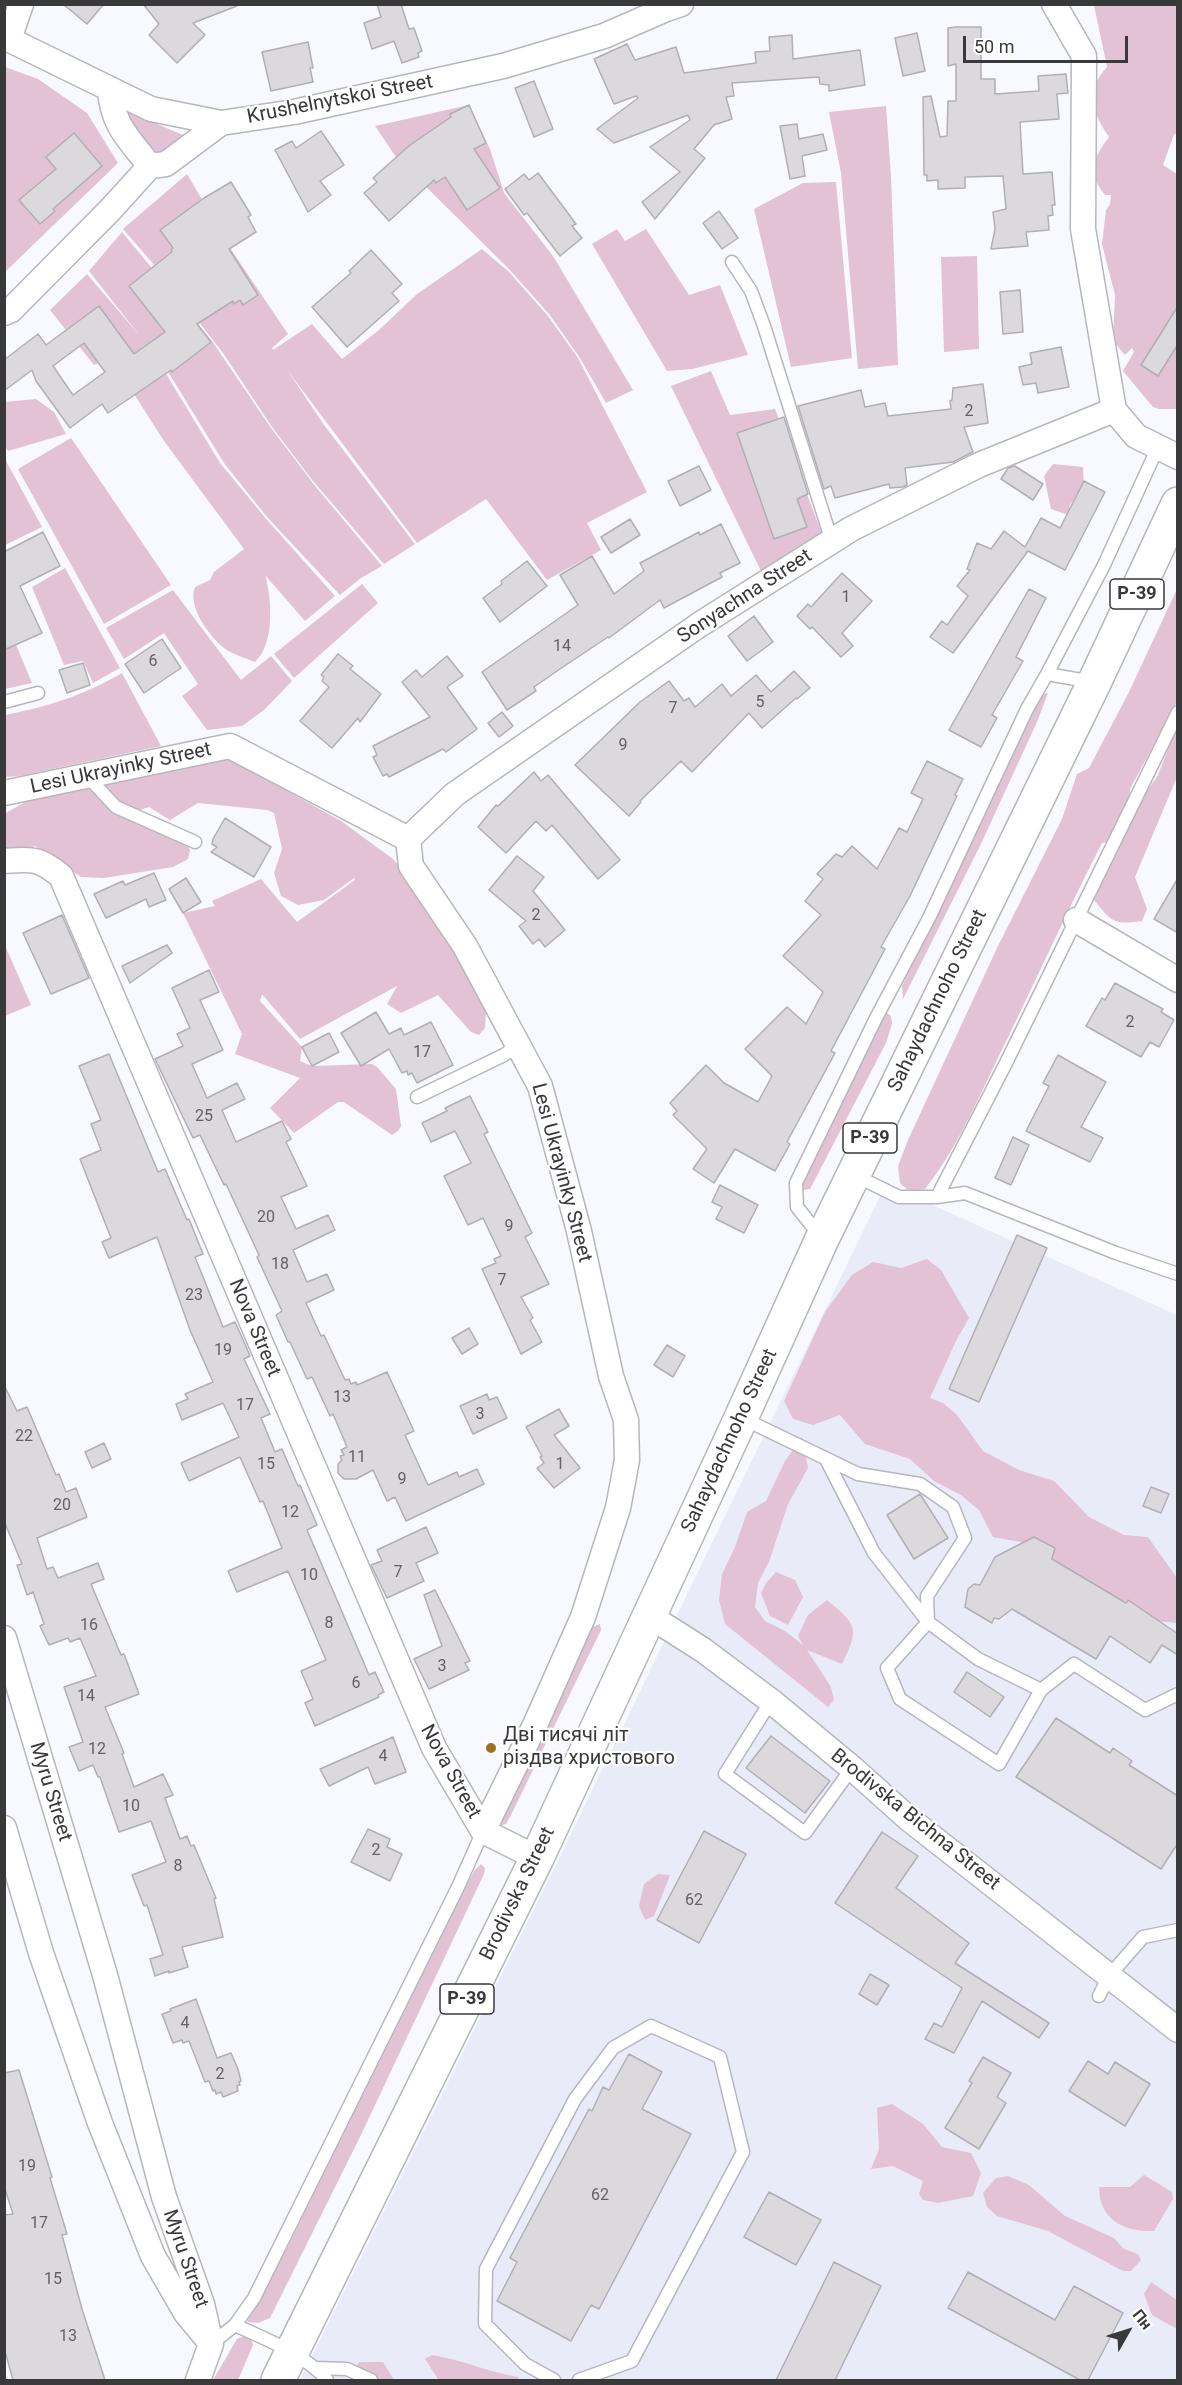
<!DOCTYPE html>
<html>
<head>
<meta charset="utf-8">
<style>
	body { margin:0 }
	#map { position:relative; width:1182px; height:2385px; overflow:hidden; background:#f8f9fe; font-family:Roboto,sans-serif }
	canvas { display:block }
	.frame { position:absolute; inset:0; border:6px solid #39393b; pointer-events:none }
	.north { position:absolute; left:1098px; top:2301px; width:60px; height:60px; -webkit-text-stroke:4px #fff; paint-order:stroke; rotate:51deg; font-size:16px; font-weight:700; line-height:24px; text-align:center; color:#39393b }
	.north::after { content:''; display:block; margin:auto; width:21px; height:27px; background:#39393b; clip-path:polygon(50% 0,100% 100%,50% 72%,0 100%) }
	.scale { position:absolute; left:963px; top:36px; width:165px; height:27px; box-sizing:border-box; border:3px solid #39393b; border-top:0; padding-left:8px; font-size:18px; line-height:21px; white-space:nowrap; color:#39393b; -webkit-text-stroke:4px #fff; paint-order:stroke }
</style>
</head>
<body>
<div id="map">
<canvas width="1182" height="2385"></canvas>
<div class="frame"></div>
<div class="north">Пн</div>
<div class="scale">50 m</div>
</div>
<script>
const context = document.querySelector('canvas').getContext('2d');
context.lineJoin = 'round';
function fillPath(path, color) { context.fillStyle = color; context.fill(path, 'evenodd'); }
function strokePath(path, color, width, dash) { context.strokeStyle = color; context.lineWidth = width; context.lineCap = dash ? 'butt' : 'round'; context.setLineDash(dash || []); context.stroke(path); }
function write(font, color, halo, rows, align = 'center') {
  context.font = font + ' Roboto,sans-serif'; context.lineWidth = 4.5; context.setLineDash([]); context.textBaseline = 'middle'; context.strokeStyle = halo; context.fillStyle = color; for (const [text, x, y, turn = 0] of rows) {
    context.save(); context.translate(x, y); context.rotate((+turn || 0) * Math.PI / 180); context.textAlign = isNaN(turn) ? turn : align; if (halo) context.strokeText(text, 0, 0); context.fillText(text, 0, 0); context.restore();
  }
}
const built = new Path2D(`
	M886,1184L1177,1315V2380H300L549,1879Z`);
const green = new Path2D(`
	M1094,5H1177V134H1174L1163,165L1177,174V409H1159L1153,407L1123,371L1134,352L1132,348L1125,355L1113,341L1115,295L1102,244L1106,210L1110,204L1111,195H1105C1086,171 1093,159 1109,137C1092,112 1085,91 1107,67Z
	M5,67L38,79L87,113L118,163L5,272Z
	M469,105L490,149L504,193L553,256L633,390L606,403L580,358L549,314L509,269L396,157L375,126Z
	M886,106L891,176L898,365L858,369L841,173L829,112Z
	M128,112L188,137L176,150L157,154L147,146L127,116Z
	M187,174L234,254L288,334L272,348L273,350L312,324L342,359L379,330L417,294L482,249L509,272L548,316L578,358L647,492L587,523L601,550L547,580L486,499L417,543L288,371L324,425L415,544L384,564L313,481L272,427L223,353L156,267L123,229Z
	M836,182L852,358L791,367L754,209L803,183Z
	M617,229L625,241L646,229L689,295L720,285L748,355L692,369L667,371L592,244Z
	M122,232L212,341L271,428L316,487L382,566L361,578L340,595L267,517L224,463L170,375L157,359L220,463L268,521L335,596L305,621L265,575C272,598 275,644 255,662C245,658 232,654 224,648C209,636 187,606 195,587L210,580L214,572L244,549L164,441L111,358L94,365L50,310L87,274L140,336L89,271Z
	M977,256L979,349L944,352L941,257Z
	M711,371L730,415L775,409L822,534L761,571L671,386Z
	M36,399L54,412L66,434L8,451L5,447V402Z
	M71,438L171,585L104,624L18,469Z
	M5,459L42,527L5,545H4Z
	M1053,464L1083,467L1084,488L1069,506L1077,518L1051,509L1044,476Z
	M65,568L120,668L93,683L83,661L64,665L32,587Z
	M362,584L378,603L294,678L274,654Z
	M1177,589V702L1130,789V793L1111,841L1102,843C1065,915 1032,989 996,1062C975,1106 955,1151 925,1189L909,1191L900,1183L898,1166L908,1140L997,948L1062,819L1077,774L1089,768L1129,692Z
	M173,590L241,680L271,656L292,681L264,710L242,726L207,730L182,696L198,684L164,633L124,659L106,628Z
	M4,616L32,683L5,689H4Z
	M122,673L161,746L19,776L5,777V715C50,706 82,696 122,673Z
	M1048,693L1037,722L980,846L903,999L902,986L1034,708L1044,694Z
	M1177,727V777L1135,877L1147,909L1142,921C1113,925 1112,922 1094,900L1138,803L1157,777Z
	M228,753L289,792L341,821L393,859L440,912L457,957L487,992L485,1028L479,1035L471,1032L438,995L401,1013L387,1004L397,986L300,1039L262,994L260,1001L302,1047L300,1061L312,1066L372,1064L377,1067L396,1089L401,1126L398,1131L392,1135L344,1102H338L294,1133L270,1108L300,1078L235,1054L242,1034L183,913L215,906L212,901L261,879L297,922L355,880L354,878L324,900L298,905L281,896L274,873L282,849L274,813L267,810L198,803L170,820L149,807L140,810L134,816L186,843L190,850L188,859L173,867L104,878L81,877L35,846L5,866L4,814L34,797L54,795L87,776L102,783H113Z
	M4,943L31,1005L5,1016H4Z
	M886,1012L891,1016L892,1024L886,1043L810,1189L804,1190L801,1187Z
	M927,1259L941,1270L969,1318L956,1341L930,1398L943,1403L957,1415L983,1451L1019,1470L1054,1481L1089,1517L1124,1535L1148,1537L1177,1578V1623L1156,1621L1129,1601L1104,1599L1083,1585L1054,1559L1031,1544L993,1537L979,1510L961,1495L934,1481L910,1459L865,1444L840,1415L813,1425L793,1419L784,1401L825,1312L852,1275L873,1262L901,1268Z
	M802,1437L808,1468L788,1504L769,1562L758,1583L755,1607L765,1621L785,1631L803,1645L798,1636L808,1615L827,1600C857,1625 860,1628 842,1664L807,1650L831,1687L834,1700L828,1707L725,1624L719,1600L722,1574L735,1547L747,1512L766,1501L785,1461Z
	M776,1572L795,1580L803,1597L788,1625L770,1616L761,1593L767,1582Z
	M600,1624L601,1630L513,1811L506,1824L498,1826L589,1628Z
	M481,1864L485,1868L484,1874L359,2139L270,2318L258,2323L247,2322L290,2242L467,1884L475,1870Z
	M658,1874L670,1875L654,1916L645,1920L639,1906L644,1884Z
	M892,2104L923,2124L942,2147L971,2153L981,2173L973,2196L938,2203L923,2200L919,2194L923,2181L893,2166L871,2169L879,2149L877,2108Z
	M1144,2175L1172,2192L1173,2199L1154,2231C1124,2232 1099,2220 1099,2187H1130Z
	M1008,2176L1029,2185L1065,2216L1114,2238L1124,2249L1138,2254L1141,2260L1131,2271H1123L1048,2231L997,2216L987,2207L983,2193L996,2178Z
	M1151,2282L1177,2300V2329L1152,2315L1144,2294Z
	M244,2336L251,2338L253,2345L238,2380H213L237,2339Z
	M432,2355C462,2360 489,2372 518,2377L519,2380H441L438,2379L425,2359Z
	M359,2362H383L394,2380H350Z`);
const building = new Path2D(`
	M63,4H104L87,24Z
	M143,4H237V6L193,23L205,35L177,63L149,35L159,24Z
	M377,4H401L409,29L414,28L422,51L418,53L419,57L402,63L394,41L372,49L364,23L381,17Z
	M956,27H981V79H995V94L1039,91L1038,76L1066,74L1068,93L1057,94L1059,119L1020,122L1023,174L1052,172L1055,205H1052L1053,215L1048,216L1049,230L1026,232L1028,246L991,249L995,229L993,212L1006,209L1003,176L965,177V188L938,189V180L927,181V175H924L923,97L931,96L940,137L947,136L948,101H956V64L948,66V28Z
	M917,33L925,71L903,76L895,38Z
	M792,35L793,59L860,50L865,85L829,91V85L820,84L819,77L732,83L734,96L726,97L732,119L714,125L694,149L705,158L655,219L642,202L680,172L650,147L690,120L688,115L614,143L597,129L638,98L636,96L614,104L594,59L627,44L635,60L676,47L684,73L756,63L755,52L770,51L769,37Z
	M308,42L313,68H310L313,82L271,91L262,52Z
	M534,81L553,129L534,137L515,88Z
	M469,105L486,143L474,149L500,188L467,210L445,177L436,183L434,180L389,221L364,193L377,182L373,178L410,145L451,117L450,114Z
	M797,124L799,139L823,134L827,150L802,156L805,176L790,179L780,126Z
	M321,131L344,165L320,181L331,195L308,212L275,150L292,141L296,148Z
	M74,133L102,166L53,209L55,211L40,224L19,200L56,169L46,157Z
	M538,173L576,224L572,226L582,238L560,256L527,213L524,215L505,189L524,174L529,180Z
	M231,182L251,215L248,217L256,232L229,249L258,295L243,305L240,300L234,304L233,301L197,324L211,342L172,372L171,370L108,413L102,404L70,428L36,381L32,370L4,391V360L38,334L46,345L99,306L134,354L165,332L129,286L172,252L171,250L173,248L160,230L204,198ZM84,343L105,372L73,395L53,366Z
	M719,211L738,238L722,249L703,223Z
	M371,250L402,284L392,293L399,301L347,347L312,307L351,273L349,271Z
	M1020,290L1023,332L1003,334L1000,292Z
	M1178,306V344L1158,376L1141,365Z
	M1061,347L1069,387L1038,393L1036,383L1023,385L1019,367L1032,364L1030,353Z
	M983,384L988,423L964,427L973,452L953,462L905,468L907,485L903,487L890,488L889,484L835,498L831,486L824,489L798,406L861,390L865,407L885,403L888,416L951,409L950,401L952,400L953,388Z
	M784,417L808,494L797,499L807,527L774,539L737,433Z
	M699,466L711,490L680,506L668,481Z
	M1015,466L1043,484L1033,500L1001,479L1008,468Z
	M1084,481L1105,492L1065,570L1028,551L953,653L930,637L942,621L947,625L968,596L957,586L970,570L967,569L977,543L991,549L1004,531L1025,547L1041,518L1060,528Z
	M630,519L640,535L611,553L601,537Z
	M721,524L740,563L720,573L722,577L664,608L660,600L609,638L608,637L560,669L534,687L536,691L507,710L482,672L578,605L560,575L592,556L614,594L644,571L640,563L699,532L700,535Z
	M43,532L60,566L20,586L42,633L4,650V552Z
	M527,561L547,586L500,622L483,598L502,584L501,581Z
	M842,573L872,601L842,633L853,646L841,657L812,627L810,629L797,616L808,604L811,607Z
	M1029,589L1046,598L1016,657L1023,661L992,715L997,718L981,747L949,730Z
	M754,616L773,642L747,661L728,636Z
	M162,639L181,668L144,693L125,664Z
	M338,654L353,666L350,669L381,694L360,722L358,718L332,748L300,721L329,687L322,681L324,677L321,675Z
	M447,656L463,676L447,687L477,729L446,752L443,749L389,777L387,774L383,776L373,757L377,755L373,746L430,717L402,682L416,670L422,677Z
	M83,663L90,685L67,693L59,670Z
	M794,671L810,688L797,699L796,698L762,728L749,713L692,772L681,761L640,801L641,802L629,816L575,765L640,702L669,681L684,701L689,698L695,707L722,684L731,696L756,675L771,692Z
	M502,712L513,726L499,737L488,723Z
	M927,761L963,779L955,795L957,796L910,896L881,947L885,949L831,1051L835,1053L787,1142L790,1144L775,1171L735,1149L714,1183L693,1169L707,1149L673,1115L677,1111L670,1103L706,1065L724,1083L758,1102L772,1076L745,1049L787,1007L806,1024L823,992L783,956L821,915L805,901L823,879L817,874L836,854L842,857L852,846L877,869L899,828L907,832L923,799L911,793Z
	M534,772L541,781L548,775L620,860L598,879L552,825L546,831L536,821L506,853L478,827L496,805L498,806Z
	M225,818L271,847L254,877L211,852L217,847L212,844L213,839Z
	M517,856L544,877L533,891L565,930L545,947L539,939L533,944L519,926L526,921L489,890Z
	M154,873L166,900L149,907L146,899L106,918L94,894L123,881L125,885Z
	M186,878L201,902L183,913L169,889Z
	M1178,878V933L1154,919Z
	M62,915L89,978L51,994L23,933Z
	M167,945L172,953L130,983L122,966Z
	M209,970L219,992L200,1000L223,1050L192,1064L207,1098L237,1083L245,1099L222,1110L236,1142L282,1121L291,1139L286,1142L307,1186L281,1197L296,1229L328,1215L335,1230L293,1250L307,1282L327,1274L334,1290L306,1303L321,1336L324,1335L345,1380L349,1379L351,1384L356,1382L357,1385L387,1372L414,1431L405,1435L428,1485L457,1472L459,1477L477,1469L484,1484L406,1521L395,1497L387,1501L373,1470L356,1479H344L338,1473V1464L342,1460L340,1456L344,1455L341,1450L347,1447L333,1414L330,1416L312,1377L307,1379L290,1342H288L276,1315L282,1311L257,1257L259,1255L226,1184L224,1185L200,1135L193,1138L155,1059L183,1046L177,1034L190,1028L172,988Z
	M1115,983L1163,1009L1161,1012L1174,1020L1159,1047L1150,1042L1141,1057L1086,1026L1102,998L1105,1000Z
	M376,1012L389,1034L401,1028L404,1035L431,1022L453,1065L417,1083L412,1073L408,1075L407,1071L402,1073L389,1049L361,1066L341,1033Z
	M329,1033L339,1052L312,1066L302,1047Z
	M109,1054L158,1172L165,1169L187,1220L189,1219L203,1254L195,1257L223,1327L235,1322L245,1344L250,1356L244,1359L270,1414L261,1418L275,1452L282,1449L298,1486L300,1485L317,1525L307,1530L369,1675L375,1672L384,1692L378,1695L379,1697L315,1726L305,1703L313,1699L301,1671L326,1660L288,1571L237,1592L228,1571L282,1548L263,1501L260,1502L240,1457L189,1481L181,1463L239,1437L223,1403L182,1420L176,1404L188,1399L185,1394L213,1382L190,1330L157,1237L109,1258L102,1242L111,1238L80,1159L101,1150L91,1124L101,1120L79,1066Z
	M1058,1055L1106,1082L1081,1127L1103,1138L1090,1162L1026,1131L1049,1086L1043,1083Z
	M470,1096L488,1132L484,1134L532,1233L525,1237L549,1284L521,1297L533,1318L530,1320L542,1342L521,1354L482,1269L496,1263L494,1259L501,1256L483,1218L468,1225L444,1176L471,1163L455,1131L431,1142L422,1123L447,1111L445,1108Z
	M1013,1137L1029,1145L1011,1185L995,1178Z
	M720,1185L758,1205L744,1233L716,1219L722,1207L712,1202Z
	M1017,1235L1047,1248L979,1402L949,1389Z
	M469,1328L478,1344L462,1354L452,1338Z
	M667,1345L685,1356L673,1377L654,1365Z
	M4,1385L17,1411L27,1407L56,1475L59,1474L66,1492L76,1488L87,1517L37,1538L47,1569L53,1567L58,1578L98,1563L104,1579L91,1584L121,1655L124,1654L139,1694L105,1707L124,1753L122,1754L134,1787L163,1774L173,1795L165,1798L180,1839L187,1836L191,1846L194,1845L216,1898L214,1899L223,1937L182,1947L188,1967L169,1973V1971L155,1976L150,1959L163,1955L147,1905L144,1906L132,1875L166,1862L151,1821L119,1832L100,1777H98L93,1765L79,1771L69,1747L83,1742L64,1687L96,1676L80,1638L70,1642L68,1638L49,1645L40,1626L44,1624L33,1592L27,1595L17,1565L22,1564L4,1521Z
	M487,1394L489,1400L497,1397L507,1418L473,1434L460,1406Z
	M559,1409L569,1426L554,1435L580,1468L554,1488L537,1468L544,1463L540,1457L542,1456L526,1427Z
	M104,1443L111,1459L92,1468L85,1452Z
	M1151,1487L1169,1494L1161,1513L1143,1506Z
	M920,1494L948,1538L914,1559L887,1515Z
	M426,1527L438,1553L416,1563L424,1581L387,1598L371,1565L382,1561L377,1550Z
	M1034,1537L1055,1548L1052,1559L1126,1603L1128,1600L1178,1634V1655L1162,1645L1150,1663L1110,1636L1096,1659L1012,1609L999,1619L994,1618L992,1623L965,1607L968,1589L974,1584L980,1585L995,1557Z
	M435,1590L470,1661L465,1663L469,1670L429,1689L414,1659L442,1646L424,1595Z
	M967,1672L1004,1697L990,1717L954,1692Z
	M1056,1718L1110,1753L1113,1748L1132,1761L1129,1765L1178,1796V1843L1161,1869L1016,1777Z
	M771,1736L830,1781L805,1813L746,1768Z
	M393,1737L406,1772L375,1784L368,1767L329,1786L320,1769Z
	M368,1829L390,1839L387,1847L402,1854L390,1881L351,1862Z
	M704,1831L746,1854L699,1943L657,1920Z
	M882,1832L918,1856L896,1888L969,1943L955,1963L1049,2023L1039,2038L982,2001L954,2053L925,2039L934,2023L942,2027L962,1988L835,1903Z
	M870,1974L889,1985L877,2005L859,1994Z
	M196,1999L217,2058L231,2053L238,2069L241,2081L239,2082L240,2085L237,2086L238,2091L223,2097L221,2092L216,2094L215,2090L213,2091L209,2081L205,2082L189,2041L183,2043L182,2040L173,2043L162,2014L171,2011L170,2009Z
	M629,2054L662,2072L642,2109L691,2134L599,2309L591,2305L571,2341L497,2301L517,2262L510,2258L589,2109L592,2111L603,2087L609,2090Z
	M983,2057L1011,2073L997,2097L1006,2103L979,2149L945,2128L972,2083L969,2081Z
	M1088,2061L1108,2074L1115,2062L1150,2084L1125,2126L1069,2091Z
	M19,2070L52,2177L50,2178L67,2234L62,2235L82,2309L105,2380H13L4,2348V2215L13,2214L4,2186V2073Z
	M769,2192L821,2220L796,2265L744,2237Z
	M834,2262L881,2286L835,2380H776Z
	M968,2272L1055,2320L1074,2286L1123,2313L1088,2380H1080L948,2308Z`);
const lane = new Path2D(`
	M732,262L751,291L764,326L828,529L833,540
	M1047,674L1104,565L1158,447
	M4,702L38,693
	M87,776L116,807L195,842
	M417,1097L504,1055L518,1045
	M854,1175L899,1197H937L1006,1063L1178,712
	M937,1197L965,1193L1116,1253L1178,1274
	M820,1236L797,1207L796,1183L876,1018L929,918L1027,709L1047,674L1093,682
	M742,1418L858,1474L920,1484L953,1507L965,1538L927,1596L928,1622L978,1659L1041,1690L1074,1664L1145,1710L1178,1694
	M826,1459L874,1553L928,1622L887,1668L900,1699L999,1764L1041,1690
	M771,1701L725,1774L805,1833L852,1768
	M1099,1996L1109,1976L1143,1937L1178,1930
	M235,2325C267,2340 303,2353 327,2380
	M211,2344L235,2325L254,2298L458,1887L483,1831
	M316,2368L347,2369L371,2380
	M554,2380L525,2364L485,2324L486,2269L575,2099L613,2048L651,2026L720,2057L743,2152L632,2361L579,2380`);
const street = new Path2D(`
	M1054,4L1084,56L1083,229L1114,410L1136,436L1178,457
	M4,37L151,109L221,123L294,112L503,66L604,36L666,9L681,4
	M9,39L21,4
	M110,89C112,125 129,139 150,166
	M4,313L11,310L111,209L150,166L166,164L221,123
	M4,793L230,746L408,839L411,866L465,946L540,1086L579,1231L611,1376L626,1420L627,1460L618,1508L583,1617L535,1725L483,1831
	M408,839L455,794L699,625L851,529L979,465L1114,410
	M4,861C33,859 39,858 61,876L434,1748L483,1831
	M1076,920L1178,980
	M648,1615L703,1650L771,1701L852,1768L909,1819L1178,2030
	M4,1638L105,1975L164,2197L202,2304L211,2344
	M4,1828L41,1953L100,2123L153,2256L186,2313L206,2337
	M483,1831L537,1858
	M198,2380L211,2344`);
const primary = new Path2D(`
	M278,2380L537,1858L741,1418L822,1239L1094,683L1178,504`);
const markers = [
	[491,1748,6,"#9d6f20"]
];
const numberNames = [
	["2",969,412],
	["1",846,598],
	["14",562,647],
	["6",153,662],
	["5",760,703],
	["7",673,709],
	["9",623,746],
	["2",536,916],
	["2",1130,1023],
	["17",422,1053],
	["25",204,1117],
	["20",266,1218],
	["9",509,1227],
	["18",280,1265],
	["7",502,1281],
	["23",194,1296],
	["19",223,1351],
	["13",342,1398],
	["17",245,1406],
	["3",480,1415],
	["22",24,1437],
	["11",357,1458],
	["15",266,1465],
	["1",560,1465],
	["9",402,1480],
	["20",62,1506],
	["12",290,1513],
	["7",398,1573],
	["10",309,1576],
	["8",329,1624],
	["16",89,1626],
	["3",442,1667],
	["6",356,1684],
	["14",86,1697],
	["12",97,1750],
	["4",383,1757],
	["10",131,1807],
	["2",376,1851],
	["8",178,1867],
	["62",694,1901],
	["4",185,2024],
	["2",220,2075],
	["19",27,2167],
	["62",600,2196],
	["17",39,2224],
	["15",53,2280],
	["13",68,2337]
];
const shields = [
	[1137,594,54],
	[870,1138,54],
	[467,1999,54]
];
const shieldNames = [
	["Р-39",1137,594],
	["Р-39",870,1138],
	["Р-39",467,1999]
];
const streetNames = [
	["Krushelnytskoi Street",340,100,-11],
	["Sonyachna Street",745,597,-33],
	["Lesi Ukrayinky Street",121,769,-12],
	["Sahaydachnoho Street",938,1001,-64],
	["Lesi Ukrayinky Street",561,1173,75],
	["Nova Street",254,1328,67],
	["Sahaydachnoho Street",730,1441,-65],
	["Nova Street",450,1772,61],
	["Myru Street",50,1792,73],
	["Brodivska Bichna Street",915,1820,39],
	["Brodivska Street",518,1894,-64],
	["Myru Street",185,2259,71]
];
const poiNames = [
	["Дві тисячі літ",503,1736],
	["різдва христового",503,1759]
];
fillPath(built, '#eaebf9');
fillPath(green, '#e2c2d4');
fillPath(building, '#dcd9de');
strokePath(building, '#b1afb4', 1.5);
strokePath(lane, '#b6b7bd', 15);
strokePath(street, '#b6b7bd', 27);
strokePath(primary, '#b6b7bd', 36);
strokePath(lane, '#fff', 12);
strokePath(street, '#fff', 24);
strokePath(primary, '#fff', 33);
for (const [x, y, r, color] of markers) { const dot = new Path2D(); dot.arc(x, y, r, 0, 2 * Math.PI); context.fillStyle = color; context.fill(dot); strokePath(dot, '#fff', 2); }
write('16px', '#626164', null, numberNames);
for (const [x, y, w] of shields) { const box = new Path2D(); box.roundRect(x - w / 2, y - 15, w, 30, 4.5); context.fillStyle = '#fff'; context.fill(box); strokePath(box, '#39393b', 1.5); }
write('bold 18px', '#39393b', null, shieldNames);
write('20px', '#39393b', '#fff', streetNames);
write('20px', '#39393b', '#fff', poiNames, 'left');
</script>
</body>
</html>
